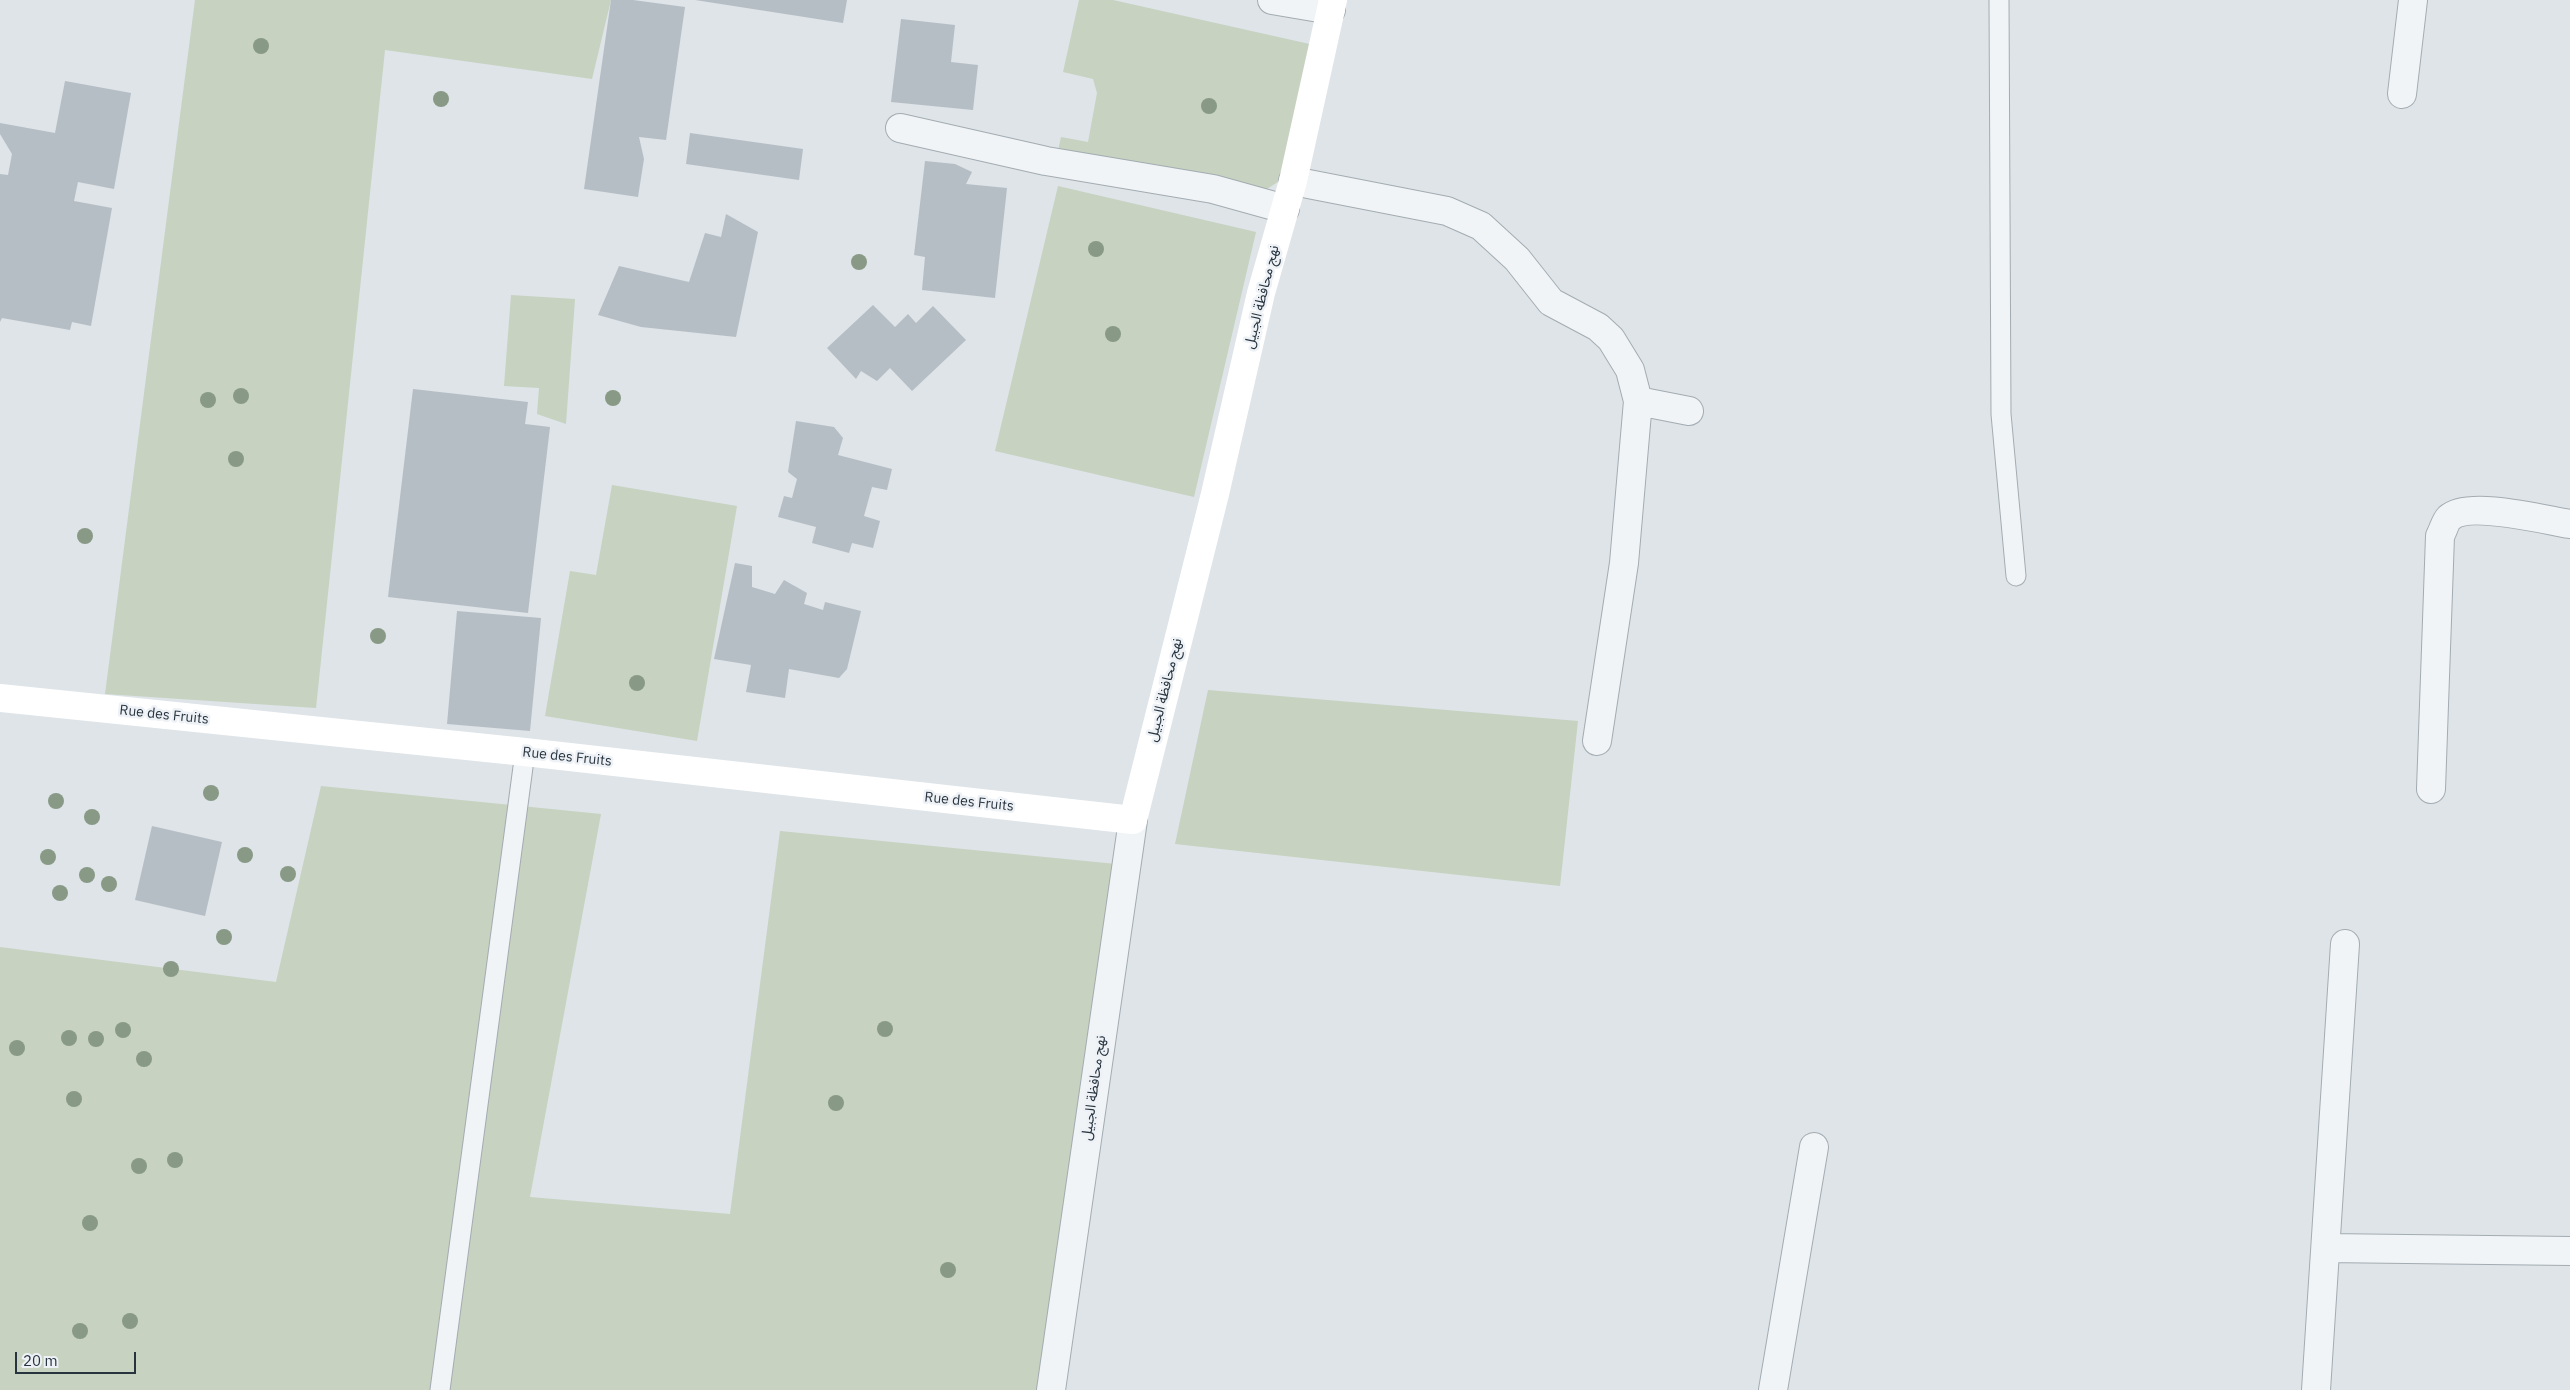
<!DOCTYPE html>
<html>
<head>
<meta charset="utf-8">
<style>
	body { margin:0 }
	#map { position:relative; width:2570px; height:1390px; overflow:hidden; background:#dee4e8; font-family:"IBM Plex Sans",sans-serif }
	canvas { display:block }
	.scale { position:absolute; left:15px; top:1352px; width:121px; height:22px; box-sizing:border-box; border:2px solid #27343f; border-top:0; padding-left:6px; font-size:15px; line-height:18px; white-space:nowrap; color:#27343f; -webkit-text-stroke:4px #eef2f6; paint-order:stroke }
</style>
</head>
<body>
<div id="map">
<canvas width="2570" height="1390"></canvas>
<div class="scale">20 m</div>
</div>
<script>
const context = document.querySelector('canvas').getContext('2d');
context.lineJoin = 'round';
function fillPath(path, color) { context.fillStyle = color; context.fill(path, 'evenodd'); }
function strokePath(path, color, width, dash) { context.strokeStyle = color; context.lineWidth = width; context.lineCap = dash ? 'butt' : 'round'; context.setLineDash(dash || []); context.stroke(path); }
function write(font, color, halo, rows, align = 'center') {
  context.font = font + ' "IBM Plex Sans","Noto Sans Arabic",sans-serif'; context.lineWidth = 5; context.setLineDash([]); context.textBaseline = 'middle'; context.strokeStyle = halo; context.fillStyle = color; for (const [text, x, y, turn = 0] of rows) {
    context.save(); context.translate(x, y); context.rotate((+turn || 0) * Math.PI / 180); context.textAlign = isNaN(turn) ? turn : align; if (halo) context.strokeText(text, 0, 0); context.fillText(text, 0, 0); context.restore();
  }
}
const green = new Path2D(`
	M195,0H611L592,79L385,50L316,708L105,694Z
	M1079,0H1113L1314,45L1284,178L1267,189L1058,151L1061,137L1088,142L1097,93L1093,79L1063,72Z
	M1058,186L1256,232L1194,497L995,451Z
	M511,295L575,299L566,424L537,414L539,388L504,386Z
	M612,485L737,506L697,741L545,716L570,571L596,575Z
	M1208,690L1578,721L1560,886L1175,844Z
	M321,786L601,814L530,1197L730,1214L780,831L1116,864L1038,1390H0V947L276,982Z`);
const building = new Path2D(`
	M611,0H633L685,7L666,140L639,137L644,159L638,197L584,189Z
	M695,0H847L843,23Z
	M901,19L955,25L951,62L978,65L973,110L891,102Z
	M65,81L131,93L114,189L78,182L74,201L112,208L91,326L72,322L70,330L2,318L0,322V174L8,175L12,154L0,134V123L55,133Z
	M690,133L803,149L799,180L686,164Z
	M925,161L955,164L972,172L966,184L1007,188L995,298L922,290L925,257L914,255Z
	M726,214L758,232L736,337L641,327L598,315L619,266L689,282L705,233L721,237Z
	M873,305L895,327L908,314L916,323L933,306L966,340L912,391L890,368L877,381L861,371L856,379L827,348Z
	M413,389L528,402L525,424L550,427L528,613L388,597Z
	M796,421L834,427L843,438L838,455L892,469L887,490L872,487L864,516L880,521L873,548L852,543L849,553L812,543L816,527L778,517L784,496L792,498L797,479L788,472Z
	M735,563L752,566V587L775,594L784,580L807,593L804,604L823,610L825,602L861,611L847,669L839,678L789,669L785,698L746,692L751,665L714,659Z
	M457,611L541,618L530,731L447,724Z
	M152,826L222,842L205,916L135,900Z`);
const lane = new Path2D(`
	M1999,0L2001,414L2016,576
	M440,1390L525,752`);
const street = new Path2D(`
	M1272,0L1331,10
	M2402,94L2413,0
	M900,128L1046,161L1213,189L1285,209
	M1293,181L1447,211L1481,226L1517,259L1551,302L1598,327L1611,339L1630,370L1638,401L1624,563L1597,741
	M1638,401L1689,411
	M2431,789L2440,536C2443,531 2445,522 2449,518C2468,500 2545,520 2570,524
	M2326,1248L2570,1251
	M1051,1390L1133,820
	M1773,1390L1814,1147
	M2316,1390L2345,944`);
const secondary = new Path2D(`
	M0,698L525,752L1133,820L1215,494L1261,293L1293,181L1333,0`);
const trees = [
	[261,46],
	[441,99],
	[1209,106],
	[1096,249],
	[859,262],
	[1113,334],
	[241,396],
	[613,398],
	[208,400],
	[236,459],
	[85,536],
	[378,636],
	[637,683],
	[211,793],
	[56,801],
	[92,817],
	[245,855],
	[48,857],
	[288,874],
	[87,875],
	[109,884],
	[60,893],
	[224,937],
	[171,969],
	[885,1029],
	[123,1030],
	[69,1038],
	[96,1039],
	[17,1048],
	[144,1059],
	[74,1099],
	[836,1103],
	[175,1160],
	[139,1166],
	[90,1223],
	[948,1270],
	[130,1321],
	[80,1331]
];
const streetNames = [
	["نهج محافظة الجبيل",1262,297,-76],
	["نهج محافظة الجبيل",1165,690,-76],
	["Rue des Fruits",164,715,6],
	["Rue des Fruits",567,757,6],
	["Rue des Fruits",969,802,6],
	["نهج محافظة الجبيل",1094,1088,-82]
];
fillPath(green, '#c7d2c0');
fillPath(building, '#b6bec5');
strokePath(lane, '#a3acb2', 21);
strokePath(street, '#a3acb2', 30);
strokePath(lane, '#f1f4f6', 19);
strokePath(street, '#f1f4f6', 28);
strokePath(secondary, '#fff', 28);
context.fillStyle = '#889986';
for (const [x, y] of trees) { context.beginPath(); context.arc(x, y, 8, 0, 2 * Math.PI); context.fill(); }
write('14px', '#27343f', '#eef2f6', streetNames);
</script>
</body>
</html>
